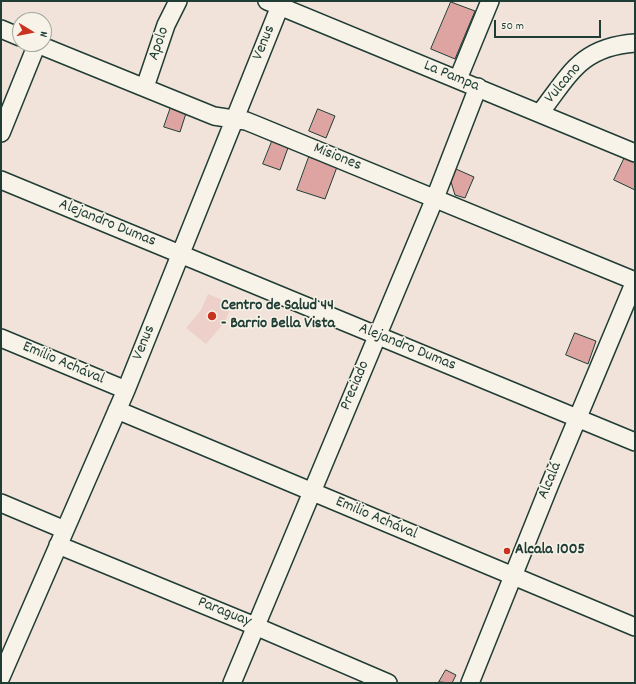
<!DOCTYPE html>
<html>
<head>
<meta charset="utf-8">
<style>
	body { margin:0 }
	#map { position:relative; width:636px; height:684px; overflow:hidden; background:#f2e3da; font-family:Dekko,sans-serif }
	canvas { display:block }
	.frame { position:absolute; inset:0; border:2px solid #1f3d34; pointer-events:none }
	.north { position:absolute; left:12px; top:12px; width:40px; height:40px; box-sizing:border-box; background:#f7f3e8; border:1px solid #a1aaa0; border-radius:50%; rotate:100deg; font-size:11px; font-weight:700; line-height:16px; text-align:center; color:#1f3d34 }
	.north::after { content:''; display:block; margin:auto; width:14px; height:18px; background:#c8321e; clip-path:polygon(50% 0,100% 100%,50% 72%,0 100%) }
	.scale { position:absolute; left:494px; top:20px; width:107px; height:18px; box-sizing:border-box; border:2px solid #1f3d34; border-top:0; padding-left:5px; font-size:12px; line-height:14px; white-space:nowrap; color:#1f3d34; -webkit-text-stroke:3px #f7f3e8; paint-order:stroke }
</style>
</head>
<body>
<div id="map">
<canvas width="636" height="684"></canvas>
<div class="frame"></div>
<div class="north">N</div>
<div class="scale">50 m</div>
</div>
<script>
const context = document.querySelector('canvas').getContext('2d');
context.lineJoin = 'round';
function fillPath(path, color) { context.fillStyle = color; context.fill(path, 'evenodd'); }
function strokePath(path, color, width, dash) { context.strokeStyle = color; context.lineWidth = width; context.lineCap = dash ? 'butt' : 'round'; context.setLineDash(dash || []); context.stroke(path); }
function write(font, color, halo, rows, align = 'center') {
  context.font = font + ' Dekko,sans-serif'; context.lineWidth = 3; context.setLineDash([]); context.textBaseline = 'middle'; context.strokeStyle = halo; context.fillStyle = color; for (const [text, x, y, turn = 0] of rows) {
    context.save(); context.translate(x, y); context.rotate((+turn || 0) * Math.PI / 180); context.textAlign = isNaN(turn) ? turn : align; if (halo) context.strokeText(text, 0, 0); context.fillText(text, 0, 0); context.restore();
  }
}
const built = new Path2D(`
	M208,294L232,304L225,322L206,344L186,328L201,310Z`);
const building = new Path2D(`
	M451,2L475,11L455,59L431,49Z
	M173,101L188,107L180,132L164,127Z
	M318,109L335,116L326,138L309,131Z
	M273,139L289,145L280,170L263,164Z
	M309,157L337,167L325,199L297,190Z
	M625,157L635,162V190L614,180Z
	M456,169L474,177L465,198L455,195L451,182Z
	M575,333L596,341L588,364L566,355Z
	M446,670L456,675L452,683L439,682Z`);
const minor = new Path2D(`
	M267,1L635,153
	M1,29L20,37
	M37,44L214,116L246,121L256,125L635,281
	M458,79L490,1
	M145,87L166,25L178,1
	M540,113C570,74 581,47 635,43
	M1,133L37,44
	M1,180L635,442
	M1,338L126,390
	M117,410L635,627
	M1,503L65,530
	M58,545L255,626L388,683
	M1,677L126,390L280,6
	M232,683L435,198L478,87
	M470,683L550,484L635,281`);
const markers = [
	[212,316,5,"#c8321e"],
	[507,551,4,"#c8321e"]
];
const streetNames = [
	["Venus",265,43,-68],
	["Apolo",160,44,-71],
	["La Pampa",451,77,22],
	["Vulcano",564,84,-50],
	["Misiones",337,158,22],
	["Alejandro Dumas",107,224,22],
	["Venus",145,343,-68],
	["Alejandro Dumas",407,348,22],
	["Emilio Achával",63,364,23],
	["Preciado",356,386,-67],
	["Alcalá",551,481,-67],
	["Emilio Achával",376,519,23],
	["Paraguay",224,613,22]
];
const poiNames = [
	["Centro de Salud 44",221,307],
	["- Barrio Bella Vista",221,325],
	["Alcala 1005",515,551]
];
fillPath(built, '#ecd0c9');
fillPath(building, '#dea4a2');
strokePath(building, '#1f3d34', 1);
strokePath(minor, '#1f3d34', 20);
strokePath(minor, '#f7f3e8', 17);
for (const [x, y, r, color] of markers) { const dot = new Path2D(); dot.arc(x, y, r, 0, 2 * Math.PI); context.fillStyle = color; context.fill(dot); strokePath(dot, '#f7f3e8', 1.5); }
write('16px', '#1f3d34', '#f7f3e8', streetNames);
write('bold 16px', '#1f3d34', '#f7f3e8', poiNames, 'left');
</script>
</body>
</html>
